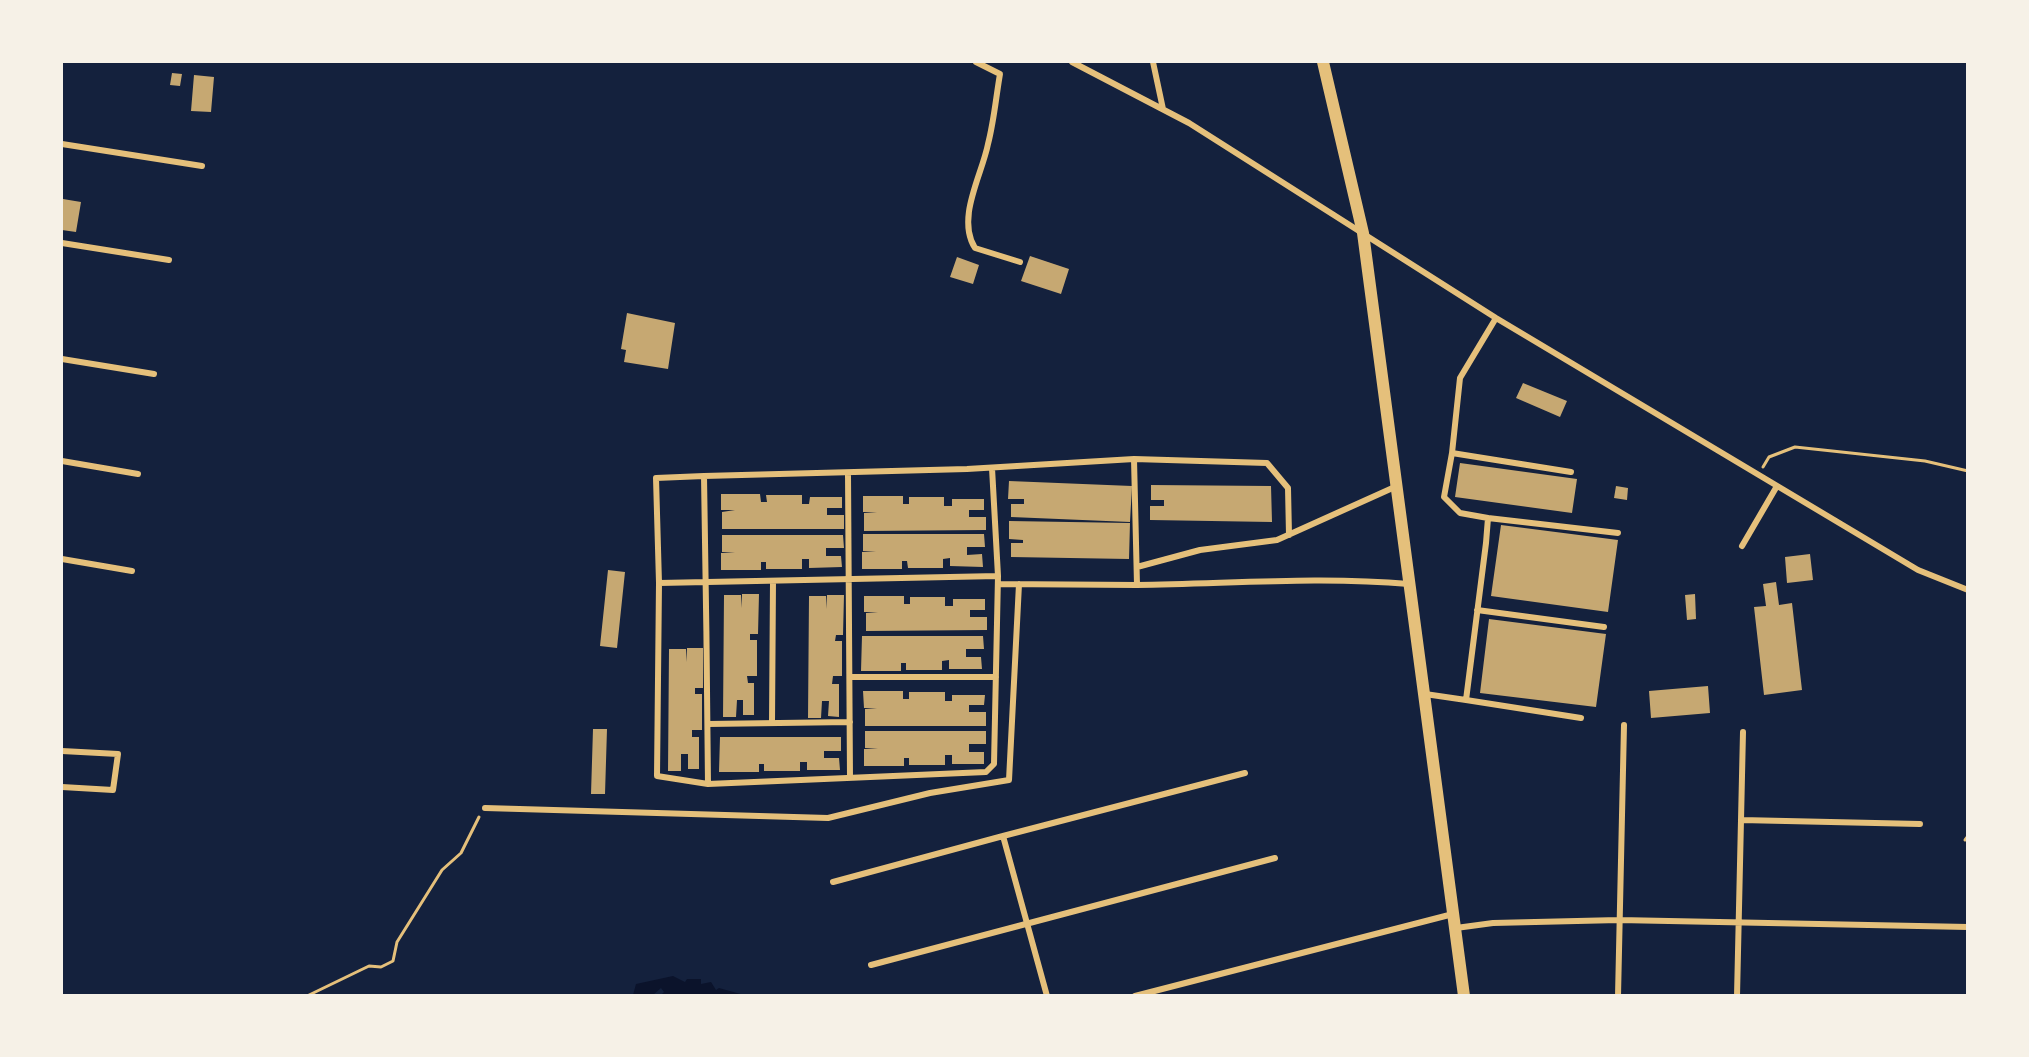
<!DOCTYPE html>
<html>
<head>
<meta charset="utf-8">
<style>
	body { margin:0 }
	#map { position:relative; width:2029px; height:1057px; overflow:hidden; background:#14213d; font-family:Ubuntu,sans-serif }
	canvas { display:block }
	.frame { position:absolute; inset:0; border:63px solid #f6f1e7; pointer-events:none }
</style>
</head>
<body>
<div id="map">
<canvas width="2029" height="1057"></canvas>
<div class="frame"></div>
</div>
<script>
const context = document.querySelector('canvas').getContext('2d');
context.lineJoin = 'round';
function fillPath(path, color) { context.fillStyle = color; context.fill(path, 'evenodd'); }
function strokePath(path, color, width, dash) { context.strokeStyle = color; context.lineWidth = width; context.lineCap = dash ? 'butt' : 'round'; context.setLineDash(dash || []); context.stroke(path); }
const water = new Path2D(`
	M673,976L685,982L687,979H701V984L711,982L716,990L719,988L744,995H661L664,992L661,988L653,995H633L636,984Z`);
const building = new Path2D(`
	M172,73L182,74L180,86L170,85Z
	M194,75L214,77L211,112L191,111Z
	M63,199L81,202L76,232L62,230Z
	M1030,256L1069,269L1061,294L1021,281Z
	M957,257L979,265L973,284L950,277Z
	M627,313L675,323L668,369L624,362L626,350L621,349Z
	M1523,383L1567,401L1560,417L1516,398Z
	M1460,463L1577,479L1572,513L1455,497Z
	M1009,481L1132,486L1130,522L1011,517V504H1024V499H1008Z
	M1151,485L1271,486L1272,522L1150,520V506H1164V500H1151Z
	M1616,486L1628,488L1627,500L1614,498Z
	M721,494H760L761,502H767L766,495H802V504H809L810,497H842V508H827V515H844V529H722V512L735,510H721Z
	M863,496H903V504H909V497H944V506H952V499H984V510H969V517H986V530L864,531V513L877,512H863Z
	M1009,521L1130,523L1129,559L1011,557V543H1023V540L1009,539Z
	M1501,525L1618,540L1608,612L1491,596Z
	M863,534H984L985,547H967V555L982,554L983,567L950,566V558L943,559V568H908L907,561H902V569H862V552L876,551H863Z
	M722,535H843L844,548H826V556H841L842,567L809,568V559H802V569H766V562H761V570H721V553H735L722,552Z
	M1810,554L1813,580L1787,583L1785,557Z
	M608,570L625,572L617,648L600,646Z
	M1776,582L1779,605L1792,603L1802,690L1764,695L1754,607L1766,606L1763,584Z
	M742,594H759L758,634H750V640H757V676H747L748,683H754V715H743V700H737L736,717H723L724,595H741L742,608Z
	M1695,594L1696,619L1687,620L1685,595Z
	M827,595H844L843,635H836L835,641H842V676H833L832,684H839V717L828,716L829,701H822L821,718H808L809,596H826V609Z
	M864,596H904V604H910V597H945V606H953V599H985V610H970V617H987V630L866,631V613L878,612H864Z
	M1489,619L1606,634L1596,707L1480,693Z
	M862,636H983L984,649H966V657H981L982,669H949V660L942,661V670H906V663H901V671H861Z
	M687,648H703V688H695V694H702V730H692V737H699V769H688V754H681V771H668L669,649H686L687,662Z
	M1708,686L1710,713L1651,718L1649,691Z
	M863,691H903V699H909V692H945V701H952V695H985L984,705H969V712H986V726H865V709L877,708H864Z
	M593,729H607L605,794H591Z
	M865,731H986V744H969V752H984V764H952V755H945V765H909V758H904V766H864V749H878L865,748Z
	M720,737H841V751H824V758H839L840,770H807V762H800V771H764V764H759V772H719Z`);
const path = new Path2D(`
	M1763,467L1769,457L1795,447L1925,461L1968,471
	M1965,840L1968,836
	M307,996L369,966L381,967L393,961L397,942L442,870L461,853L479,817`);
const minor = new Path2D(`
	M976,62L1000,74C996,97 994,121 988,144C982,175 956,218 975,248L1020,262
	M1072,62L1189,123L1496,318L1918,570L1968,590
	M1153,62L1163,109
	M62,144L202,166
	M62,243L169,260
	M1496,318L1460,378L1452,453L1571,472
	M62,359L154,374
	M1134,459L1137,585C1228,584 1318,576 1409,584
	M62,461L138,474
	M992,468L998,576
	M848,473L850,778
	M704,476L656,478L659,583C772,581 885,579 998,576L994,764L986,772L708,784C707,681 706,579 704,476L967,469L1134,459L1267,463L1288,488L1289,535
	M1488,518L1618,533
	M1742,546L1777,486
	M62,559L132,571
	M1137,567L1200,550L1277,540L1397,486
	M659,583L657,776L708,784
	M998,584L1137,585
	M1477,610L1604,627
	M850,677H996
	M1425,694L1466,700L1486,543L1488,518L1460,513L1444,497L1452,453
	M1466,700L1581,718
	M772,723L773,581
	M708,724L850,722
	M62,751L118,754L113,790L62,787
	M485,808L828,818L930,793L1009,780L1019,584
	M1741,820L1920,824
	M833,882L1003,836
	M1456,928L1493,923L1619,920L1968,927
	M871,965L1275,858
	M1047,996L1003,836L1245,773
	M1135,996L1453,914
	M1618,996L1624,725
	M1737,996L1743,732`);
const secondary = new Path2D(`
	M1323,62L1363,233L1464,996`);
fillPath(water, '#0b132b');
fillPath(building, '#c6a872');
strokePath(path, '#e5c07b', 3);
strokePath(minor, '#e5c07b', 6);
strokePath(secondary, '#e5c07b', 12);
</script>
</body>
</html>
